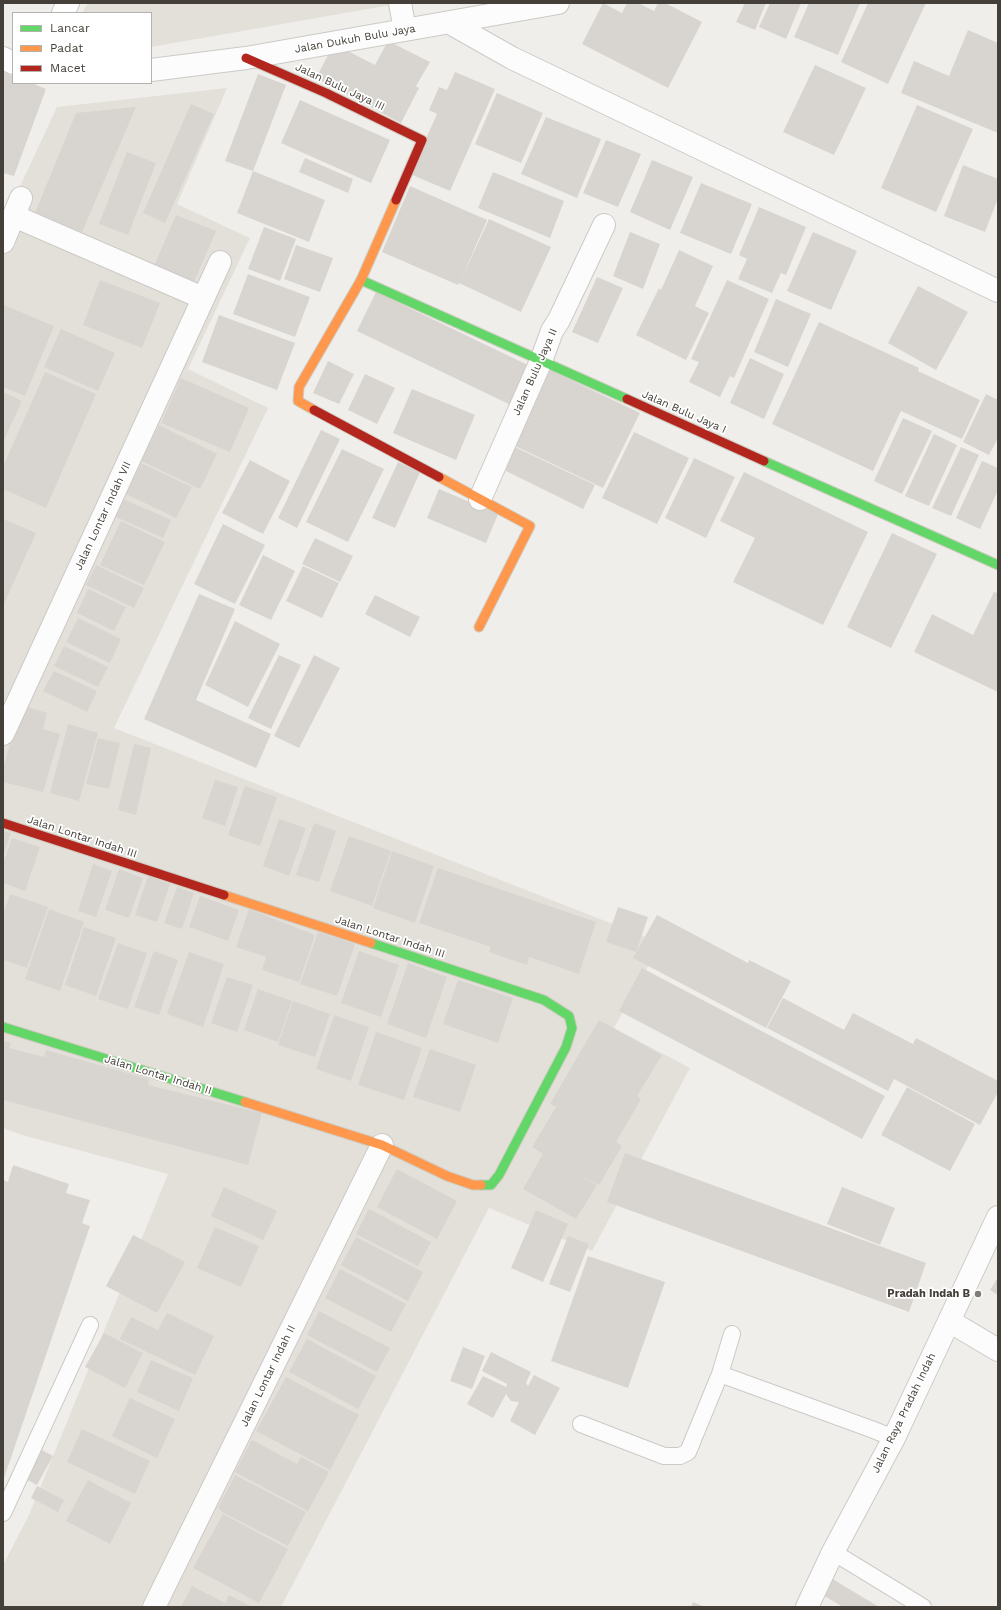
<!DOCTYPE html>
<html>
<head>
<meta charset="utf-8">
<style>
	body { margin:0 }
	#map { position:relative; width:1001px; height:1610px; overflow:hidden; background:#f0eeea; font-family:"Work Sans",sans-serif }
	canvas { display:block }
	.frame { position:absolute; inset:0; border:4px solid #443f38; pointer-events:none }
	.legend { position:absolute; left:12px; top:12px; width:140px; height:72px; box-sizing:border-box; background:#fff; border:1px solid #b4b2af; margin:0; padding:5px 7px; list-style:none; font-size:12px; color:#443f38 }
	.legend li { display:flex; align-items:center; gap:8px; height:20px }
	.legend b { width:20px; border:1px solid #b4b2af }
</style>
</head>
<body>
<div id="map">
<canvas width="1001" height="1610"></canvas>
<div class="frame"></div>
<ul class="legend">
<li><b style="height:5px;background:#63d668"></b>Lancar</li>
<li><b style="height:5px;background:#ff974d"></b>Padat</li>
<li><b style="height:5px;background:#b3261e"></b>Macet</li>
</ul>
</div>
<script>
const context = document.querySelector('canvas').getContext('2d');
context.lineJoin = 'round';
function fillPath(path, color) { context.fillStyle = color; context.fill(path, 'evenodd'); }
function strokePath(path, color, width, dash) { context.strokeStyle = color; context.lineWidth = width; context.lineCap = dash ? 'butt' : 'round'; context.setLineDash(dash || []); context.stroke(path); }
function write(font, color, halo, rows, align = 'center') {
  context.font = font + ' "Work Sans",sans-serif'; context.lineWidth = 3.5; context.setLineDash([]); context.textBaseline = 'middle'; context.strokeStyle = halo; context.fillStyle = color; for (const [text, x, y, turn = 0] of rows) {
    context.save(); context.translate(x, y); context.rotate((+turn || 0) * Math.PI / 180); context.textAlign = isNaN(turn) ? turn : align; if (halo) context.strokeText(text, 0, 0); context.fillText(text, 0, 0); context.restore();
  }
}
const residential = new Path2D(`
	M88,3H402L151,47V13H82Z
	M227,88L177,204L250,238L188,369L268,408L114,728L661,943L614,1028L690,1068L592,1251L489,1208L281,1607H3V1565L29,1515L168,1174L22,1135L3,1128V223L57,107Z`);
const building = new Path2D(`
	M603,3L622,13L627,3H638L654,11L658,3H665L702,22L668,88L582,44Z
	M745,3H766L755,30L736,22Z
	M770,3H801L786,39L759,27Z
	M809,3H860L838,55L794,37Z
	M868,3H926L888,84L841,62Z
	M968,30L998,43V133L901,93L914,61L949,76Z
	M388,41L430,62L416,86L419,88L401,123L316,78L334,44L375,65Z
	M815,65L866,88L834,155L783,132Z
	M3,72L13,76V83H32L46,89L14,176L3,173Z
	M455,72L495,89L450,191L410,174L437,114L429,110L439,87L447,90Z
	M258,74L286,85L253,171L225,161Z
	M497,93L543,113L521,163L475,144Z
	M300,100L390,140L371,183L281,143Z
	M191,104L214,114L165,223L143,213Z
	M917,105L973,129L936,212L881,188Z
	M136,107L82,232L35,213L76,113Z
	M546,117L601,139L577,198L521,174Z
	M606,140L641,154L618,207L583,193Z
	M127,152L156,163L128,235L99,224Z
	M305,158L353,179L348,193L299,172Z
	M652,160L693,177L670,230L630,212Z
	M963,165L998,179V198L985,232L944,216Z
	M253,171L325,200L309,242L237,213Z
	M493,172L564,201L550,238L478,208Z
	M701,183L752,204L731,254L680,233Z
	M410,186L487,220L461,280L489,219L551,247L521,312L459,283L458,285L382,252Z
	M759,207L806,227L786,275L781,273L772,293L738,279L747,259L739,255Z
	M176,215L216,231L194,282L154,266Z
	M264,227L296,239L280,281L248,269Z
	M630,232L660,244L643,289L613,276Z
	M813,232L857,251L831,310L787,291Z
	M296,245L333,258L320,292L284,279Z
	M679,250L713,266L695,306L709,313L686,360L636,335L659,288L661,290Z
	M248,274L310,297L295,337L233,314Z
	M597,277L623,288L598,343L572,332Z
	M100,280L160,303L142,348L83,325Z
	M727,280L769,299L734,378L730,376L720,397L689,382L699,362L691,359Z
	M918,286L968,312L936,370L888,343Z
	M376,292L534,368L515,407L357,331Z
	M776,299L811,314L788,367L754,352Z
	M4,305L54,326L25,396L3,387Z
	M219,315L295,343L277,390L202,362Z
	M819,322L919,368L918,371L980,400L962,439L901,411L873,471L772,424Z
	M61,329L115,353L98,391L44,367Z
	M750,358L784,374L764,419L730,403Z
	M328,361L354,374L339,404L313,393Z
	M548,369L640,413L603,488L511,444Z
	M45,372L96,394L46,508L3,489V467Z
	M365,374L395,388L377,424L348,410Z
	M181,378L249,408L230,452L161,423Z
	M412,389L475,415L456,460L393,433Z
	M3,392L22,401L3,442Z
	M986,394L998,400V438L989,455L963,442Z
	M903,418L932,431L902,494L874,481Z
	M159,425L217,454L200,489L141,461Z
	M321,430L340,439L297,528L278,518Z
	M634,432L689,458L657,524L602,498Z
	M934,434L957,445L929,506L905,496Z
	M515,447L595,485L583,509L504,470Z
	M961,447L979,455L951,516L932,508Z
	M342,449L384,469L348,542L306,522Z
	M694,458L735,477L706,538L665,518Z
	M250,460L290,481L263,534L222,513Z
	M982,461L998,468V490L980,529L956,518Z
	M398,462L420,472L395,528L372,518Z
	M141,463L192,487L176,518L126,494Z
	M744,472L868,532L823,625L733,582L755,538L720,521Z
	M439,489L498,514L486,543L427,518Z
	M121,498L171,520L163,538L114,516Z
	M3,519L36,533L3,606Z
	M121,521L165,542L144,585L100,565Z
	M223,524L265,545L235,604L194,584Z
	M892,533L937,554L891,648L847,627Z
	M315,538L353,556L340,582L302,564Z
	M263,555L295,571L271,620L239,605Z
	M96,565L144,588L134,608L86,585Z
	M303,566L339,583L322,618L286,601Z
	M88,589L126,607L114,631L77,613Z
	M994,592L998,593V692L914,652L932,614L973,635Z
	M199,594L235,609L196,700L271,734L256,768L144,719Z
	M375,595L420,617L410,637L365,614Z
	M78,618L121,639L110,663L66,642Z
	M235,621L280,644L248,707L205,685Z
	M64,646L108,667L98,687L54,666Z
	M279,655L301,665L271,729L248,718Z
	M314,655L340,668L299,748L274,736Z
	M54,671L97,691L87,712L43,691Z
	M21,705L47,713L43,729L60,734L43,792L3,782V769Z
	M68,724L98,733L79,801L50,793Z
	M98,738L120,743L109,789L86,784Z
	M134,744L151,748L136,815L118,810Z
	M215,780L238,787L225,826L202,818Z
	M245,786L277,797L260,846L228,835Z
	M279,819L306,828L289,876L263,866Z
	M314,823L336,831L319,882L296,875Z
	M3,831L11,833L3,856Z
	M349,836L391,851L372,906L330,891Z
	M12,838L40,847L25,891L3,883V864Z
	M392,851L434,866L415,923L373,908Z
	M93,864L112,871L96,917L78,911Z
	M438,868L596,922L579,974L529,957L527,965L489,952L491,947L419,923Z
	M119,869L143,878L129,918L105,910Z
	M148,876L170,884L157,922L135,915Z
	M177,887L194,893L182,929L164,923Z
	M10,894L48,907L27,968L3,960V915Z
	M200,896L239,910L228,941L189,927Z
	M618,907L648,917L636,952L606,942Z
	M49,909L84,922L60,991L25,979Z
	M249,909L315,935L299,982L262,970L266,957L236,947Z
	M657,915L748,963L749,960L791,981L766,1028L633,958Z
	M84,927L116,938L96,996L65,985Z
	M318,932L355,944L337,996L300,984Z
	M118,943L147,953L128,1009L98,999Z
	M154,951L178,960L159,1015L134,1007Z
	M359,951L399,965L381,1017L341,1003Z
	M189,952L224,964L203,1027L167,1014Z
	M408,963L447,977L426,1038L387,1024Z
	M642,968L885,1096L862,1139L619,1011Z
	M227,977L253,985L237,1032L211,1023Z
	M458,980L513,998L498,1043L443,1024Z
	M258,989L292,1001L278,1042L244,1030Z
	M783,998L844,1030L853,1013L913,1044L916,1038L998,1081V1092L980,1125L894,1079L888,1091L767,1028Z
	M293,1001L330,1014L315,1057L278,1045Z
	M334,1015L369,1027L351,1081L316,1069Z
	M599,1020L662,1055L637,1096L641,1099L616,1142L622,1146L599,1185L577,1174L597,1185L576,1219L523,1189L543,1154L532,1147L556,1107L550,1104Z
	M376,1032L422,1048L404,1100L358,1085Z
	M3,1041L11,1043L9,1048L44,1057L46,1050L149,1079L148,1085L262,1113L248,1165L3,1100Z
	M430,1049L476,1065L460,1112L413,1097Z
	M907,1087L975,1124L950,1171L881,1135Z
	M625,1153L926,1263L909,1312L607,1202Z
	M13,1165L69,1184L66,1193L90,1200L82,1223L90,1226L3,1481V1180L8,1182Z
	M397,1169L457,1201L437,1239L377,1207Z
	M224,1187L277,1211L263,1240L211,1216Z
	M842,1187L895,1208L880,1245L827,1224Z
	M369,1209L431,1242L418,1266L356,1234Z
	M536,1210L568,1224L543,1282L511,1268Z
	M215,1227L259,1246L241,1287L197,1268Z
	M133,1235L185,1262L157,1313L106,1286Z
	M568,1236L589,1244L570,1292L549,1284Z
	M356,1237L423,1272L408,1301L341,1265Z
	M588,1256L665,1282L628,1388L551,1361Z
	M340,1269L406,1304L391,1332L325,1298Z
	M998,1277V1295L990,1290Z
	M319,1311L390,1348L377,1372L307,1335Z
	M167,1313L214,1336L195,1375L120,1339L131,1317L158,1330Z
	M104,1333L143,1353L125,1388L85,1367Z
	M307,1339L376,1376L358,1409L289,1372Z
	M463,1347L485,1356L472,1389L450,1381Z
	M491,1352L531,1372L526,1383L528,1386L534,1375L560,1388L535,1435L510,1421L519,1402L511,1401L506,1394L493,1418L467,1404L483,1376L506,1387L507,1384L482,1371Z
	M151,1360L193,1378L179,1411L137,1392Z
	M286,1377L359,1415L330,1470L256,1431Z
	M130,1398L175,1419L157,1458L112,1436Z
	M82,1429L150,1461L135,1494L67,1462Z
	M252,1440L297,1464L301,1457L329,1472L308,1511L235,1472Z
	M40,1449L53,1456L37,1485L24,1478Z
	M235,1475L306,1512L288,1546L224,1513L218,1508Z
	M88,1480L131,1503L110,1544L66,1521Z
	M37,1486L64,1500L58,1512L31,1498Z
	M223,1514L288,1549L259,1603L193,1568Z
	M831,1578L879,1607H843L821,1594Z
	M192,1586L225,1603L229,1595L252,1607H181Z
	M693,1602L705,1607H691Z`);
const lane = new Path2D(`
	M720,1374L871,1429L894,1438
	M581,1424L664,1456H680L688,1452L720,1374L732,1334
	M3,1513L90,1325
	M833,1552L923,1607`);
const street = new Path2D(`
	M400,3L405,30
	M63,13L68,3
	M450,23L512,58L998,291
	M3,58L13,63
	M151,70L246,58L558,3
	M14,216L203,298
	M3,242L21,198
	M480,499L541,361L552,331L559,320L604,225
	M3,734L220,262
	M949,1321L998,1350
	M154,1607L382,1145
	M807,1607L833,1552L894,1438L998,1217`);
const fast = new Path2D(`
	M361,280L627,399
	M764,461L998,565
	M371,943L544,1000L569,1016L572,1028L566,1047L499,1175L491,1185H481
	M3,1027L245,1102`);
const slow = new Path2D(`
	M314,410L298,401L299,387L361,280L396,200
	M439,477L530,526L479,627
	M224,895L371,943
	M245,1102L382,1145L447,1176L473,1185H481`);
const jam = new Path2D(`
	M246,58L326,93L422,140L396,200
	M627,399L764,461
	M314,410L439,477
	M3,823L224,895`);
const markers = [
	[978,1294,4,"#807c76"]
];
const streetNames = [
	["Jalan Dukuh Bulu Jaya",355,39,-10],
	["Jalan Bulu Jaya III",340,87,25],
	["Jalan Bulu Jaya II",535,372,-66],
	["Jalan Bulu Jaya I",684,412,24],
	["Jalan Lontar Indah VII",103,516,-65],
	["Jalan Lontar Indah III",82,837,18],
	["Jalan Lontar Indah III",390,937,18],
	["Jalan Lontar Indah II",158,1075,17],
	["Jalan Lontar Indah II",268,1376,-64],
	["Jalan Raya Pradah Indah",904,1413,-64]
];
const poiNames = [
	["Pradah Indah B",970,1294]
];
fillPath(residential, '#e3e0d9');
fillPath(building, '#d8d5d1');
strokePath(lane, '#cccac6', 18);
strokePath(street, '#cccac6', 24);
strokePath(fast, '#cecbc2', 11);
strokePath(slow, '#cecbc2', 11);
strokePath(jam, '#cecbc2', 11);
strokePath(lane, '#fdfcfc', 16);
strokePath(street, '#fdfcfc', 22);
strokePath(fast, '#63d668', 9);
strokePath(slow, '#ff974d', 9);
strokePath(jam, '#b3261e', 9);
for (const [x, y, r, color] of markers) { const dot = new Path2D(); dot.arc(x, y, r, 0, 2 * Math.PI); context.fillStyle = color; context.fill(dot); strokePath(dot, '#fff', 1.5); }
write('11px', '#443f38', '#fff', streetNames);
write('bold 11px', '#443f38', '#fff', poiNames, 'right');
</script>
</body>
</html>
